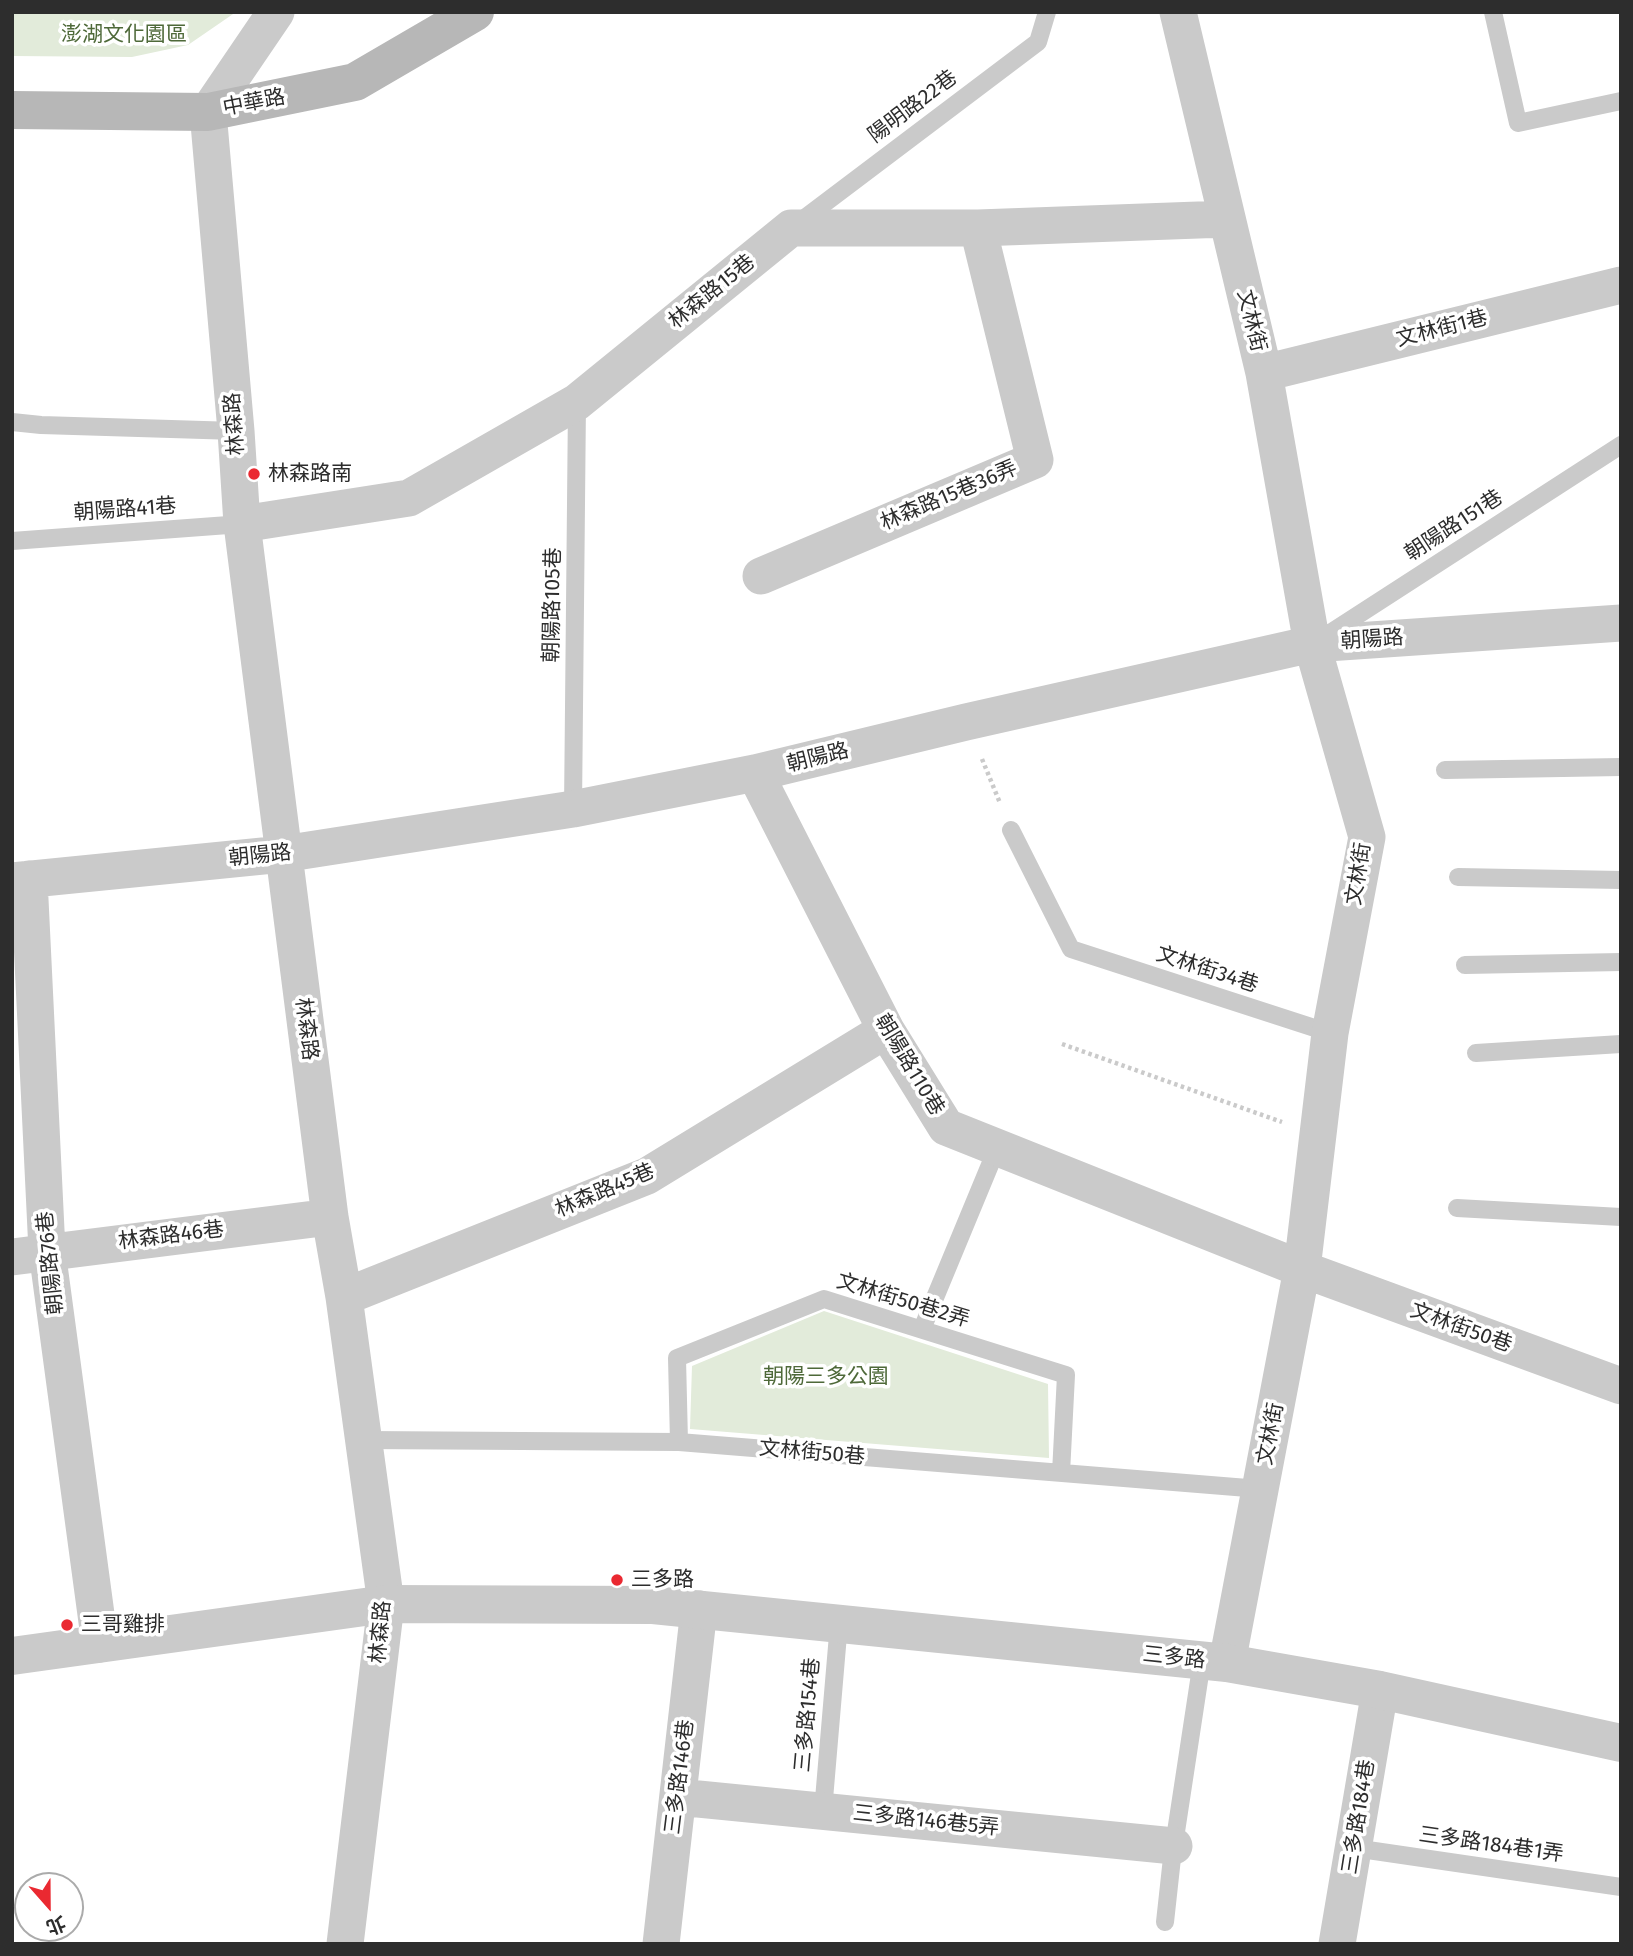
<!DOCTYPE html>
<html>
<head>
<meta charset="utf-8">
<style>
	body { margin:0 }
	#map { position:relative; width:1633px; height:1956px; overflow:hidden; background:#fff; font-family:"Fira Sans","Noto Sans TC",sans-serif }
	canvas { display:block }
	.frame { position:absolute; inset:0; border:14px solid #2d2d2d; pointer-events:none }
	.north { position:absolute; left:14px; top:1872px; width:70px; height:70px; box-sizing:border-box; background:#fff; border:2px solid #ababab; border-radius:50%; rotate:159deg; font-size:19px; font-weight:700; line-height:28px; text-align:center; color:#2d2d2d }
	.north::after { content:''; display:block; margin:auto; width:24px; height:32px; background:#ea2931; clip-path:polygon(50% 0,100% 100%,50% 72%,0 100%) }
</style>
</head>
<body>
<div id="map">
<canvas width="1633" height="1956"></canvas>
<div class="frame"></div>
<div class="north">北</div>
</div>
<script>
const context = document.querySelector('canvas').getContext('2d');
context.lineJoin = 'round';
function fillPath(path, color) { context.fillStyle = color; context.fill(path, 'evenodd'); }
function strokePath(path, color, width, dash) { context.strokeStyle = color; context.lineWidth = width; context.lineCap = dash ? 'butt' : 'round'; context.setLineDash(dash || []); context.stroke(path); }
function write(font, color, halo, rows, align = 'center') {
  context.font = font + ' "Fira Sans","Noto Sans TC",sans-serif'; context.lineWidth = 7; context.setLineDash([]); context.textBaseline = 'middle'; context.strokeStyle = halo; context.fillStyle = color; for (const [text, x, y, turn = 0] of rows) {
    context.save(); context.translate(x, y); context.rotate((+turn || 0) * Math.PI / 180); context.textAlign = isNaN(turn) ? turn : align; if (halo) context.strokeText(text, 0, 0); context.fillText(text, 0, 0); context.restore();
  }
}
const green = new Path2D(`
	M12,12H236L188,45L132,57L12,56Z
	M824,1311L1048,1384L1049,1458L690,1429L692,1366Z`);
const path = new Path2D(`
	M982,759L1000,803
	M1062,1044L1282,1122`);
const service = new Path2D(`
	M1493,12L1518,123L1621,101
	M797,224L1038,42L1047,12
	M12,422L41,425L236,431
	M12,541L242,524
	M1324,637L1621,445
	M1445,770L1621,767
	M573,809L577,402
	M1011,830L1071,949L1330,1033
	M1458,877L1621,880
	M1465,965L1621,962
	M1476,1053L1621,1044
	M1457,1208L1621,1217
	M922,1329L997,1148
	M364,1440L679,1442L1260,1489
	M679,1442L677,1358L824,1299L1066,1375L1061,1473
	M823,1811L839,1623
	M1354,1848L1621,1887
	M1165,1922L1172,1858L1202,1661`);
const minor = new Path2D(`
	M276,12L208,112L236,431L242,524L330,1217L344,1297L386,1604L345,1944
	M1178,12L1264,373L1312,644L1367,837L1330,1033L1302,1269L1227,1663
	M1264,373L1621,285
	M242,524L409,498L577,402L791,228H978L1226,219
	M761,576L1035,460L978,228
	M755,773L886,1030L946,1127L1302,1269L1621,1386
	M29,879L47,1251L100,1644
	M12,881L283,854L573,809L755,773L966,722L1312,644L1621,623
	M12,1257L330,1217
	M344,1297L647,1176L886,1030
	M678,1797L1174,1846
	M661,1944L699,1609
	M1337,1944L1380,1690`);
const tertiary = new Path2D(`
	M12,1656L386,1604L653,1605L1227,1663L1380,1690L1621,1743`);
const secondary = new Path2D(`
	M12,110L208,112L355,82L475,12`);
const markers = [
	[254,474,7,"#ea2931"],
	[617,1580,7,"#ea2931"],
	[67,1625,7,"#ea2931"]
];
const parkNames = [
	["澎湖文化園區",124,35],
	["朝陽三多公園",826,1377]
];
const streetNames = [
	["中華路",254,103,-11],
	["陽明路22巷",913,107,-37],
	["林森路15巷",712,292,-39],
	["文林街",1251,321,76],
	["文林街1巷",1442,329,-14],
	["林森路",235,424,-94],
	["林森路15巷36弄",949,496,-23],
	["朝陽路41巷",125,510,-4],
	["朝陽路151巷",1454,526,-33],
	["朝陽路105巷",553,605,-89],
	["朝陽路",1372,640,-4],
	["朝陽路",818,758,-14],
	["朝陽路",260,856,-6],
	["文林街",1359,874,-81],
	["文林街34巷",1207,970,18],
	["林森路",306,1029,83],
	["朝陽路110巷",909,1065,59],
	["林森路45巷",605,1191,-23],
	["林森路46巷",171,1236,-7],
	["朝陽路76巷",51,1263,-96],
	["文林街50巷2弄",903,1301,17],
	["文林街50巷",1461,1328,20],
	["文林街",1271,1434,-79],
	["文林街50巷",812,1453,5],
	["林森路",381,1632,-85],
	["三多路",1174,1658,6],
	["三多路154巷",808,1715,-85],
	["三多路146巷",680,1777,-83],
	["三多路184巷",1359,1817,-81],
	["三多路146巷5弄",926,1821,6],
	["三多路184巷1弄",1491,1845,8]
];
const poiNames = [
	["林森路南",268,474],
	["三多路",631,1580],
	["三哥雞排",81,1625]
];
fillPath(green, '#e2ebda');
strokePath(path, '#cacaca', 4.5, [3.5, 3.5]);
strokePath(service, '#cacaca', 18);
strokePath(minor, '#cacaca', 37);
strokePath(tertiary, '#cacaca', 38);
strokePath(secondary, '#b7b7b7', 38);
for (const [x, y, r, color] of markers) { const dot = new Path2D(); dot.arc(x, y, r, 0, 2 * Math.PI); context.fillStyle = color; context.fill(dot); strokePath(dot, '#fff', 2.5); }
write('21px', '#4e6939', '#fff', parkNames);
write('21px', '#2d2d2d', '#fff', streetNames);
write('21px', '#2d2d2d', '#fff', poiNames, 'left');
</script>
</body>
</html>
